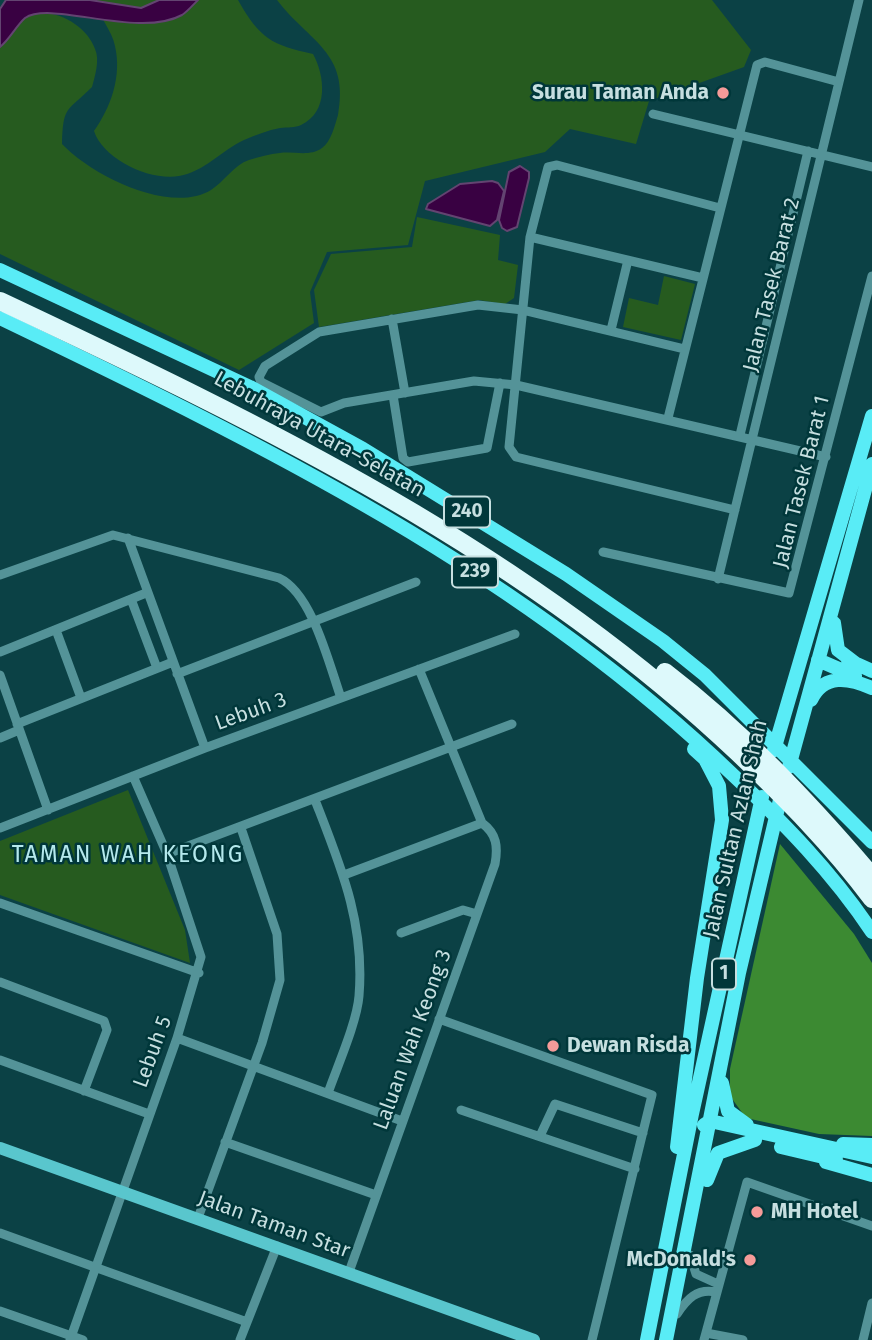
<!DOCTYPE html>
<html>
<head>
<meta charset="utf-8">
<style>
	body { margin:0 }
	canvas { display:block; background:#0b4145 }
</style>
</head>
<body>
<canvas width="872" height="1340"></canvas>
<script>
const context = document.querySelector('canvas').getContext('2d');
context.lineJoin = 'round';
function fillPath(path, color) { context.fillStyle = color; context.fill(path, 'evenodd'); }
function strokePath(path, color, width, dash) { context.strokeStyle = color; context.lineWidth = width; context.lineCap = dash ? 'butt' : 'round'; context.setLineDash(dash || []); context.stroke(path); }
function write(font, color, halo, rows, align = 'center') {
  context.font = font + ' "Fira Sans",sans-serif'; context.lineWidth = 5; context.setLineDash([]); context.textBaseline = 'middle'; context.strokeStyle = halo; context.fillStyle = color; for (const [text, x, y, turn = 0] of rows) {
    context.save(); context.translate(x, y); context.rotate((+turn || 0) * Math.PI / 180); context.textAlign = isNaN(turn) ? turn : align; if (halo) context.strokeText(text, 0, 0); context.fillText(text, 0, 0); context.restore();
  }
}
const green = new Path2D(`
	M95,0H238C260,39 272,45 313,54C325,76 329,112 301,125C295,128 287,127 280,128C268,130 256,135 244,140C222,150 204,172 179,176C149,181 103,159 94,131C111,107 122,76 115,46C112,30 98,16 95,0Z
	M277,0H712L751,50L744,67L649,101L636,144L570,129L545,152L425,181L408,245L327,252L310,292L314,323L239,370L0,254V46C7,37 17,22 26,17C51,4 87,25 95,49C100,60 95,76 92,87C67,112 63,105 62,144C91,175 170,215 211,190C225,181 234,165 249,160C259,157 270,154 280,153C294,151 310,157 322,148C331,142 335,125 338,115C350,52 309,42 277,0Z
	M417,217L500,235L498,260L518,265L514,298L505,304L479,300L319,327L314,290L331,254L412,247Z
	M664,276L695,284L681,340L623,327L629,298L658,305Z
	M128,790L185,930L190,963L0,895V841Z`);
const forest = new Path2D(`
	M780,844L854,934L872,963V1136L819,1134L746,1118L730,1096V1069Z`);
const water = new Path2D(`
	M6,0H90L141,8L159,0H198C193,5 187,12 182,15C138,39 51,0 25,18C16,26 10,39 0,47V9Z
	M520,166L529,172V178L517,227L507,231L502,228L499,220L509,172Z
	M492,181L498,183L504,191L497,220L490,226L426,209L428,204L460,184Z`);
const street = new Path2D(`
	M653,114L872,167
	M720,208L557,165L548,167L530,237L509,447L516,457L735,510
	M530,237L703,278
	M392,319L405,393
	M611,330L628,260
	M685,349L523,310L478,305L319,332L265,366L259,377L261,382L321,412L344,403L474,381L516,385L826,457
	M393,395L403,458L408,462L487,448L500,383
	M668,418L757,65L765,62L839,82
	M740,435L808,151
	M128,538L205,748
	M603,552L789,593L872,276
	M0,575L113,535L279,578C312,593 329,664 341,698
	M718,579L859,0
	M131,599L157,668
	M56,630L81,698
	M0,652L146,593
	M419,669L482,823
	M177,674L416,582
	M0,675L48,810
	M17,724L173,662
	M0,738L19,730
	M315,800C341,867 365,923 359,996C357,1022 337,1067 328,1093
	M0,828L205,748L515,634
	M167,854L512,724
	M344,875L482,823
	M0,903L199,973
	M401,933L463,910L477,914
	M0,982L104,1021L107,1030L84,1091
	M439,1019L652,1095L592,1340
	M177,1038L402,1121
	M0,1060L149,1114
	M461,1110L635,1169
	M540,1136L555,1104L643,1133
	M225,1142L376,1195
	M198,1218L262,1043L280,980L277,934L241,828
	M0,1233L247,1322
	M690,1255L696,1274L718,1284
	M349,1272L495,864C498,847 497,834 482,823
	M0,1311L83,1340
	M677,1314C687,1299 697,1288 716,1292
	M706,1333L743,1340
	M70,1340L177,1038L201,957L167,854L133,776
	M240,1340L277,1246
	M704,1340L747,1182L872,1226
	M863,1340L872,1303`);
const secondary = new Path2D(`
	M0,1148L534,1340`);
const primary = new Path2D(`
	M0,270L250,387L363,449L566,574L663,641L705,675L872,842
	M0,318C262,444 520,570 732,774C783,822 833,873 872,932
	M834,623L838,650L855,663
	M818,660L855,676
	M848,660L872,671
	M811,700C824,673 849,678 872,688
	M774,750L872,416
	M789,767L872,464
	M722,1083L728,1111L747,1125
	M704,1125L710,1121L872,1157
	M843,1144L872,1145
	M677,1147L697,978L722,820L719,786L705,759L694,749
	M781,1147L836,1160
	M826,1162L872,1175
	M707,1180L718,1153L755,1140
	M647,1340L692,1114L762,797
	M666,1340L739,973L783,787`);
const highway = new Path2D(`
	M0,301C263,425 524,550 738,753C786,799 832,845 872,899
	M665,672C742,731 809,802 872,876`);
const markers = [
	[723,93,7,"#f59b99"],
	[553,1046,7,"#f59b99"],
	[757,1212,7,"#f59b99"],
	[750,1260,7,"#f59b99"]
];
const shields = [
	[467,512,46],
	[475,572,46],
	[724,974,24]
];
const shieldNames = [
	["240",467,512],
	["239",475,572],
	["1",724,974]
];
const poiNames = [
	["Surau Taman Anda",709,93],
	["Dewan Risda",567,1046,"left"],
	["MH Hotel",771,1212,"left"],
	["McDonald's",736,1260]
];
const streetNames = [
	["Jalan Tasek Barat 2",772,285,-76],
	["Lebuhraya Utara–Selatan",319,435,29],
	["Jalan Tasek Barat 1",802,482,-76],
	["Lebuh 3",251,712,-20],
	["Jalan Sultan Azlan Shah",736,829,-77],
	["Laluan Wah Keong 3",413,1040,-70],
	["Lebuh 5",153,1052,-70],
	["Jalan Taman Star",274,1225,20]
];
const neighbourhoodNames = [
	["TAMAN WAH KEONG",128,856]
];
fillPath(green, '#265b1f');
fillPath(forest, '#3c8a32');
fillPath(water, '#390142');
strokePath(water, '#634471', 2);
strokePath(street, '#549398', 9);
strokePath(secondary, '#59c6cd', 12);
strokePath(primary, '#59ecf6', 14);
strokePath(highway, '#ddf9fb', 18);
for (const [x, y, r, color] of markers) { const dot = new Path2D(); dot.arc(x, y, r, 0, 2 * Math.PI); context.fillStyle = color; context.fill(dot); strokePath(dot, '#00373a', 2.5); }
for (const [x, y, w] of shields) { const box = new Path2D(); box.roundRect(x - w / 2, y - 15.5, w, 31, 5); context.fillStyle = '#00373a'; context.fill(box); strokePath(box, '#c6dfe0', 2); }
write('bold 19px', '#c6dfe0', null, shieldNames);
write('bold 21px', '#c6dfe0', '#00373a', poiNames, 'right');
write('21px', '#c6dfe0', '#00373a', streetNames);
context.letterSpacing = '2px';
write('23px', '#b5e9ed', '#00373a', neighbourhoodNames);
context.letterSpacing = '0px';
</script>
</body>
</html>
